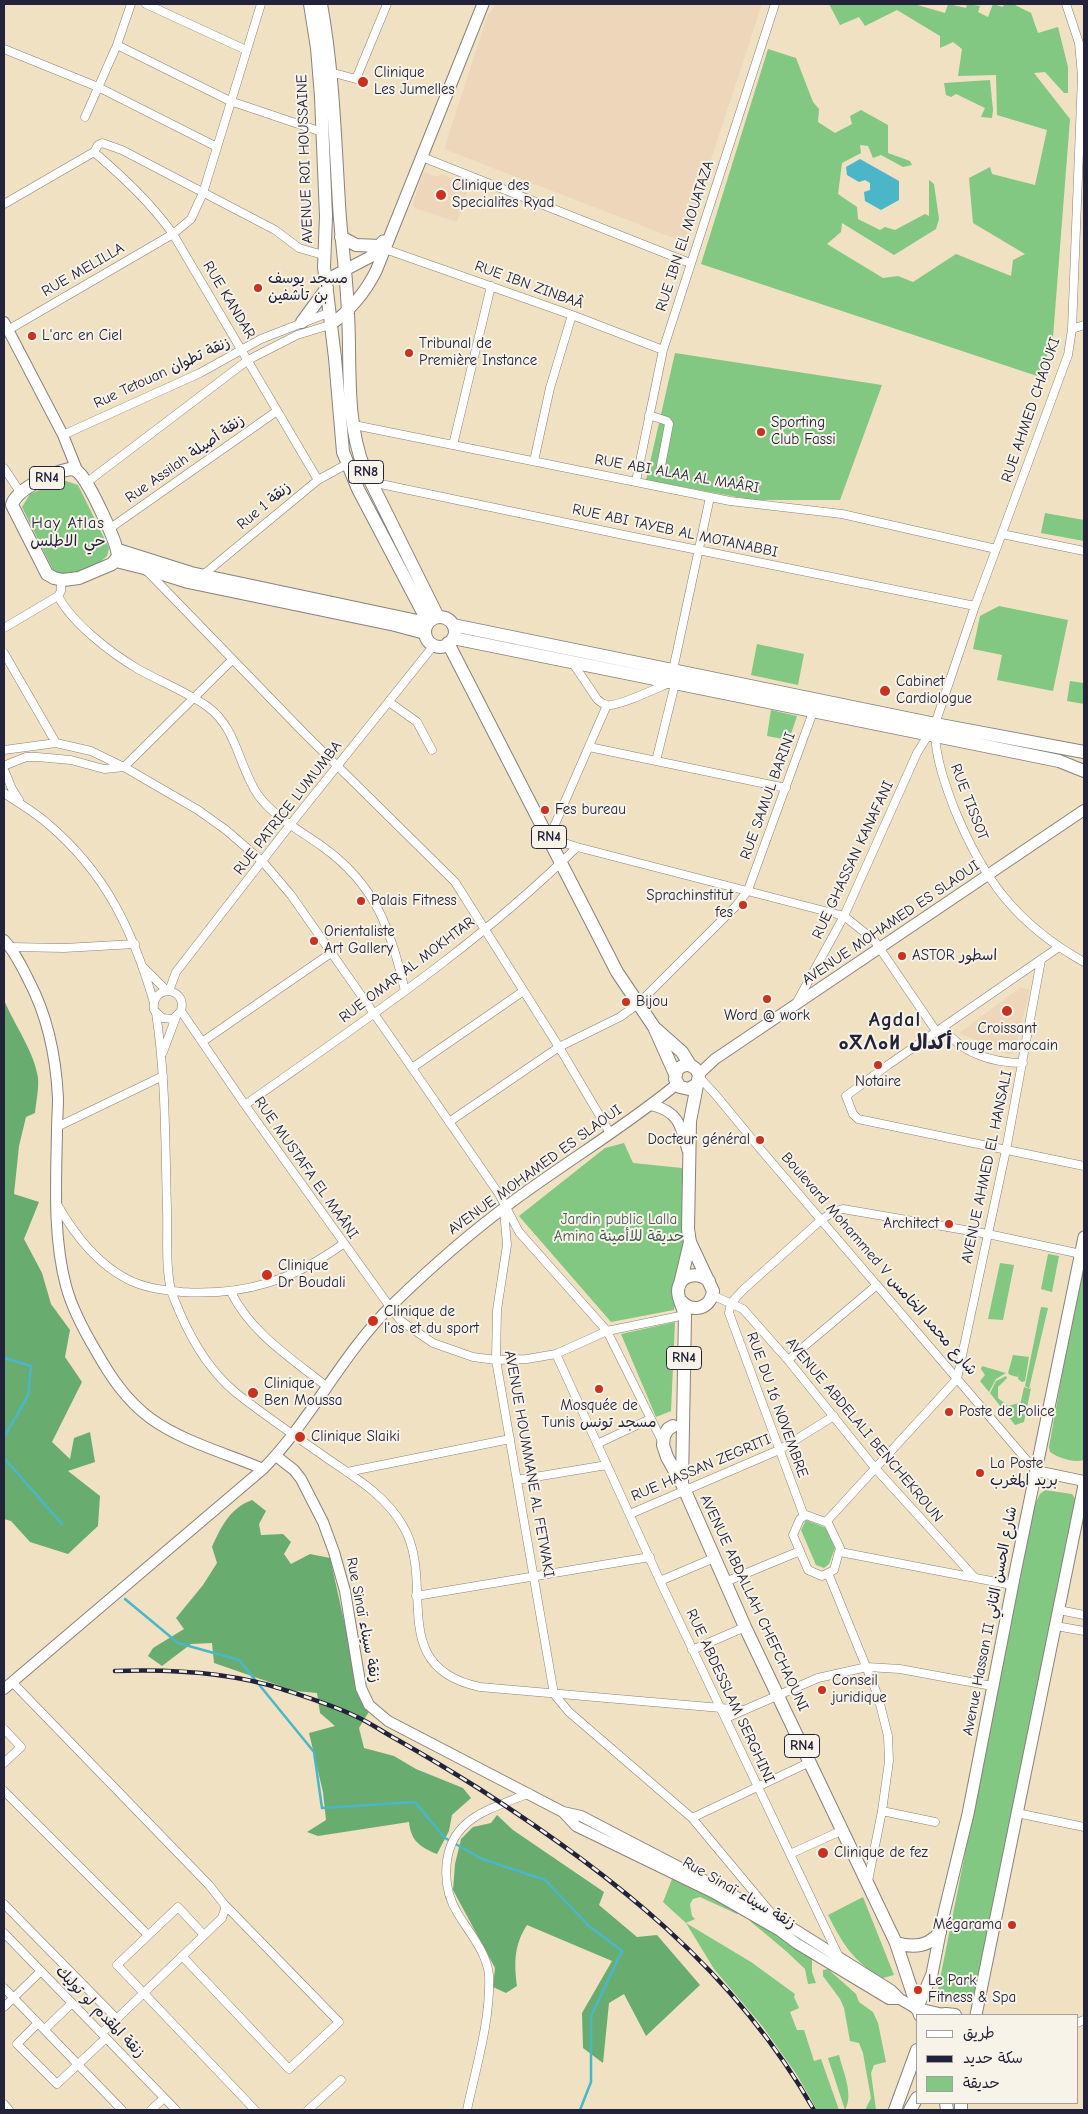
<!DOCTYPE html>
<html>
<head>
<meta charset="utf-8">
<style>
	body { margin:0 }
	#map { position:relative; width:1088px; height:2114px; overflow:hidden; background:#f0e1c2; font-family:"Comic Neue","Playpen Sans Arabic",sans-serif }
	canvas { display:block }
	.frame { position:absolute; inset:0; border:5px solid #22223b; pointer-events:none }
	.legend { position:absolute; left:916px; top:2014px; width:162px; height:90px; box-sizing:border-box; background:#f7f3e8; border:1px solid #a29fa3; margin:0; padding:6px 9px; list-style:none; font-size:15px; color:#22223b }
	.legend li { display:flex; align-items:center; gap:10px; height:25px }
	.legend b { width:25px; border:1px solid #a29fa3 }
</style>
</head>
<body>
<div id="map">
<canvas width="1088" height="2114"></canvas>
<div class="frame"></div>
<ul class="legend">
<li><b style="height:6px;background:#fff"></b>طريق</li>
<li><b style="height:6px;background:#22223b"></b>سكة حديد</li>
<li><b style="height:14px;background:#82c782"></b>حديقة</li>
</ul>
</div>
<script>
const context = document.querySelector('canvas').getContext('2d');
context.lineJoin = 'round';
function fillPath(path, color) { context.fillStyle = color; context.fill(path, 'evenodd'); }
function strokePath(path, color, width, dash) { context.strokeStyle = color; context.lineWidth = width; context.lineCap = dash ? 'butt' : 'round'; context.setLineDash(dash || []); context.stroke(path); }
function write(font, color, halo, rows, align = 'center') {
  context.font = font + ' "Comic Neue","Playpen Sans Arabic","Noto Sans Tifinagh",sans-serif'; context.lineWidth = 4; context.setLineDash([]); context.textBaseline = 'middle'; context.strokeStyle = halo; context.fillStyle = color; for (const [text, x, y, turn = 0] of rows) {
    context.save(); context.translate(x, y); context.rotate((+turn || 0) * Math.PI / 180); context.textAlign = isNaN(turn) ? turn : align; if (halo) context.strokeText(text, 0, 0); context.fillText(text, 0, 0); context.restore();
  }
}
const built = new Path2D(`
	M496,4H762L684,242L444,149L487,17Z
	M423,172L438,177L440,174L470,184L457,222L412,207Z
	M1021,987L1030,990L1014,1053L1010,1055L959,1033Z`);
const green = new Path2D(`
	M829,4H914L945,13L948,4L966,8L967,4L980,6L978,12L988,17L993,4L1003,7L1004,4H1013L1031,13L1038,33L1058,27L1068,67V93H1064L1045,72L1034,73L1070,119L1053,337L1040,377L701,264L768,49L796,58L813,102L819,109L818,122L835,133L852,124L850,116L861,110L888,125V153L910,161L912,165L903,167L881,155L873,158L868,146L860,145L861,153L842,163L838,194L857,207L858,219L880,230L885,227L895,230L925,214L929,216V180L934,184L939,219L936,229L894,255L842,223L841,232L827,244L883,278L898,276L913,282L956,254L1011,276L1013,260L1025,254L973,223L969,178L990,167L992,174L1035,185L1047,130L997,115L996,75L958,76L962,49L953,42L940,48V36L897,10L865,26L859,17L840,25Z
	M990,80L993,110L992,118L981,117L985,108L956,94L951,97L946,95L944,83Z
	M675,353L882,385L840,500H753L646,480Z
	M63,480L78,485L109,548L107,556L98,564L71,575L54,572L22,507L30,494Z
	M1045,513L1084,520V541L1041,533Z
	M999,606L1068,620L1053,691L997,680L1002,655L973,649L980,616Z
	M757,644L804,654L798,685L751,675Z
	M1070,681L1084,683V704L1067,701Z
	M771,710L797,716L789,740L767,736Z
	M624,1143L633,1163L682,1168L687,1229L674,1310L611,1322L519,1216L605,1148Z
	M1084,1252V1460C1073,1463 1059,1458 1050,1452L1049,1447Z
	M1048,1254L1059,1256L1052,1292L1041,1289Z
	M1000,1263L1014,1265L1003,1320L988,1319Z
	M1041,1307L1048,1308L1029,1389L1031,1388L1024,1422L1015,1425L990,1393L996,1381L1006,1376L1007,1378L998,1387V1398L1008,1406L1019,1403L1017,1414L1018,1415L1024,1387L1030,1389L1025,1386Z
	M675,1322L671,1411L656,1417L621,1334Z
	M1013,1355L1029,1357L1025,1381L1022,1382L1018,1379L1019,1373L1018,1377L1010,1375L1008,1373Z
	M982,1366L1006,1373L996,1379L989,1392L980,1381L985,1375L981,1369Z
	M1045,1490L1072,1494L1076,1500L976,2003C972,2004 943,1998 939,1995L938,1989L1035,1504L1040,1494Z
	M806,1520L826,1528L835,1548L829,1564L824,1568L816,1565L801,1530Z
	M674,1874L744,1911L737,1914L700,1897L693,1899L690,1904L692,1916L695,1919L686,1923L751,1962L795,1994L794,1997L799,2008L790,2012L797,2030H804L814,2061L821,2059L839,2110H817L797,2075L763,2027L714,1969L686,1923L663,1902Z
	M863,1897L894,1975L883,1978C853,1962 843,1944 828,1915Z
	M750,1921H757L812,1958V1972L816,1983L808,1984L805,1969L786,1951Z
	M828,1969L856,1994L859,2002L873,2012L878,2023L886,2062L874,2065L871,2073L876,2110H865L871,2098L863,2053L859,2043L850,2041L844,2008L840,1999L823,1976V1970Z
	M839,2055C843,2072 854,2094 845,2110L828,2058Z`);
const forest = new Path2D(`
	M4,1000C14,1024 35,1053 38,1078C39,1089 36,1102 35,1113L26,1117L19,1146L14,1194L39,1202L24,1239L42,1273L51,1304L70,1330L65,1357L82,1382L52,1442L70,1459L74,1438L90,1432L95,1462L68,1471L100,1496L98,1526L68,1554L30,1542L11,1521L4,1519Z
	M252,1500L266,1511L259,1524L261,1535L283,1534L291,1542L284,1554L291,1564L310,1554L330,1558L353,1661L370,1710L359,1728L364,1748L394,1756L416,1769L463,1788L471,1798L452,1815L449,1831L437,1854C420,1847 411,1841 409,1822L318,1836L307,1832L326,1820L323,1792L309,1733L335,1726L320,1713L317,1693L295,1691L214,1663L212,1643L191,1644L162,1666L148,1656L153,1648L184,1629L176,1618L203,1585L217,1563L212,1547C221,1527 230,1508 252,1500Z
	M497,1815L513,1830L604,1892L599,1905L637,1937L657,1935L700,1985L646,2036L624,1994L609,2003L603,2063L583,2048L582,2013L612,1961L527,1925C514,1945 514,1963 517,1986L506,1993L493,1987L495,1968L453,1890L455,1864L461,1839L473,1827L491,1823Z`);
const water = new Path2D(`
	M860,159L899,181V200L881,210L865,201L864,192L870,190V183L865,180L859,182L847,175L846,167Z`);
const stream = new Path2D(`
	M4,1358L31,1366L28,1396L4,1437
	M4,1458L62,1524
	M125,1599L178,1643L239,1660L314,1752L322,1808L415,1802L445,1838L482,1859L545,1880L589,1926L622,1951L591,2016V2082L580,2110`);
const minor = new Path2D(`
	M146,4L246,50
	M117,45L230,101L322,132
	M4,49L98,87L217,147
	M330,72L356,79L387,4
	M85,117L117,45L131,4
	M94,152C124,178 150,202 173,234L318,480
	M422,157L690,263
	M4,204L94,152L98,145L102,143L122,150L275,230L299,248L323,255
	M385,249L572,315L663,350
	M1072,329L1084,325
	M8,330L173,234L191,219L203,193L261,4
	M649,415L667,421L669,424L660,471
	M354,425L730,501L842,514L996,549
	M63,435L200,373L261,339L328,313
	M453,445L491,286
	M534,461L550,388L572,315
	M4,468L20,492
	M636,481L663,350L775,4
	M371,482L624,535L975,606
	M86,483L248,360L297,335L330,325
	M109,529L277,411
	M1002,534L1084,551
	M147,571L305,734L455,882L559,1047L610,1133
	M203,575L318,480L347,464
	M58,596C73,624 111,653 138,669C161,682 187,692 208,707C237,728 239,768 258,795C275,818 301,831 323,847C376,885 391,930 405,991
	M4,628L58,596L61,591V580
	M4,653L56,743
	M572,662L597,699C600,702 603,704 607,705C618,707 657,688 669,683
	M673,670L710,497
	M389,702L417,722L432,750
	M607,705L549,838L577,847L844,916L874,940L936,1031
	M935,734C936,759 945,784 954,808C983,879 1016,924 1084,962
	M589,747L786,788
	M4,750L56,743L91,751L124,767L198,810L226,830L263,862L291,895L412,1068L499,1194L519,1232L607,1331L663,1443
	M656,761L675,684
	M6,765L26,757H37L71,760L104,769L124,767L232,660
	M5,772L12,789L19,800
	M4,793C18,803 35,812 48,824C106,873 133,931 154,1003
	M10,947L64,948L135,944
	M1059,947L888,1065L846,1096L853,1114L858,1119L1084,1166
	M144,968L167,991
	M169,991L176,972L290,825L434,645
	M797,1002L844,916L917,753L935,724L975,606L1068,355L1072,329L1082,76L1079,43L1066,4
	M181,1011L173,1019L162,1018L154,1010C150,984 188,986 181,1011L245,1105L390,1307L401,1321L433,1343L473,1357L496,1360L527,1359L556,1354L607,1331L685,1315
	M156,1013C166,1078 165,1143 167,1209C168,1234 165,1266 171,1290C173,1298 177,1305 180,1313C193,1343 209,1370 235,1392C265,1416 297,1437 328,1459C356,1478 386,1496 403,1526C437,1583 385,1667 480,1687L744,1710
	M943,1027C960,1053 993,1063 1023,1063
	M202,1042L331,953
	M163,1052L176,1017
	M412,1068L522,992
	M699,1077L714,1093L762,1151L1036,1471
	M245,1105C359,1024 477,946 577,847
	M449,1122L559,1047L620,1017L638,1004L736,906L748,890L813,712
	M57,1127L163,1076
	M57,1204C74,1234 96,1263 127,1279C144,1288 163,1290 182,1292C245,1296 293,1280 343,1244
	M504,1210L507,1245L497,1310L496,1360L554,1694L569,1712L692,1818L772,1914
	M231,1292C251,1333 291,1358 326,1386
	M712,1295L743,1309L788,1360L875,1468L975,1578
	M556,1354L660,1581L839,1957
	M788,1360L877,1285
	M957,1379L1006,1150L1041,960
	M597,1444L650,1419
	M347,1472L510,1439
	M517,1480L607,1465
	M630,1514L779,1450L834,1416
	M806,1515L828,1523L840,1548L834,1570L822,1576L808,1570L793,1535L800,1519Z
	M804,1516L729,1313L731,1303L743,1290L821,1220L833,1212L843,1209L988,1234L1081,1254
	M826,1522L957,1379
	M840,1552L1012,1585
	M828,1573L878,1696L888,1736L889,1761L882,1811L868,1881
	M660,1581L714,1558
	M725,1582L800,1551
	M416,1596L650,1557
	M1059,1610L1084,1615
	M1056,1626L1084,1631
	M692,1650L745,1627
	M12,1682L209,1885L224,1904L339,2022L289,2069L182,1956
	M726,1718L818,1678L867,1667L900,1669L992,1686
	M4,1729L21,1747L4,1763
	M4,1791L148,1935
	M882,1811L935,1822
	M1017,1813L1084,1827
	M692,1818L810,1762
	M790,1854L843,1830
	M4,1904L117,2019
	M4,1933L176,2110
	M204,1935L178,1907L117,1965L255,2110
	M4,1988L122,2110
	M4,2007L41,1971
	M38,2023L17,2044L57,2084L106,2038
	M1077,2023L1084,2020
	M45,2029L72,2003
	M102,2033L222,1918L225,1909L224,1904
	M4,2104L9,2110
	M151,2110L164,2098
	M308,2110L341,2080
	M467,2110C476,2067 491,2019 489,1975C487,1953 469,1932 458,1914C441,1887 441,1845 467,1823C483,1809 509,1802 529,1793`);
const tertiary = new Path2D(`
	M4,322L63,435L77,470
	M4,940C15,952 22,967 29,981C48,1017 56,1058 58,1098C58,1109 57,1120 57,1132C56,1182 53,1237 66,1286C72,1308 84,1331 96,1351C110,1376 126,1400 150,1418C183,1442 226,1453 263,1469
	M699,1074L715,1059L1084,810
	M651,1105C678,1111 681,1125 687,1149
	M276,1456L294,1470L301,1479L323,1522L334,1552L345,1591L361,1688L369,1705L388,1721L563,1812L581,1816L775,1917L891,1990L900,1999L917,2009
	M1036,1471L1084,1481
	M4,1689L263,1469C312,1419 342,1354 392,1305C431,1267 472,1231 516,1199C569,1160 626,1126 677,1084
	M563,1812L576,1826L714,1893L780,1931L796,1943L889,1999H900`);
const secondary = new Path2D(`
	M326,280L370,257L383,241
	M330,325C351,310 365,293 376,271L483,4
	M917,2009L932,1974L944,1913L968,1814L1015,1573L1084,1237
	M976,2015L1084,1485`);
const primary = new Path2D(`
	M310,4L317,48L321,97L326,216L324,267L335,358L343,452L358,489L428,622
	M321,4C333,70 335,138 339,204C341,241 347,277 348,314C351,365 345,419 364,468L438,617
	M341,237L356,245L380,246
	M302,322L327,288
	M70,469C74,469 77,470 80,474C90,485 118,543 118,557L112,564L79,578L63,580L54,578L47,574L12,505C16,489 54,472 70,469Z
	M118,550L191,573L427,623
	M116,561L144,568L188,582L395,625L425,633
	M425 632a15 15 0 1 1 30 0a15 15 0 1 1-30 0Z
	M453,625L935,724L1084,752
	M453,638L1059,761L1084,771
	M448,643L617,972L654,1027L675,1074
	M656,1029L682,1052L690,1065
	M680,1284L690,1242
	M681,1301C693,1314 711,1308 713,1291L690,1242L688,1229L690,1121L699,1075C695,1064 685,1062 677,1070L675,1079L680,1087L689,1089L697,1084
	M673,1426L668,1429L664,1436L663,1445L667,1457L682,1484L745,1627L896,1943L920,2015
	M682,1482L685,1315C683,1308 678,1299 678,1291C679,1274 698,1271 709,1281
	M896,1943C913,1948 929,1947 940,1932
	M917,2009L939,2014
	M936,2015L946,2014L955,2015
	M946,2103L947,2110
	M961,2103V2110
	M895,2110L917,2050
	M910,2110L917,2098`);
const rail = new Path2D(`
	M115,1671C171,1669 229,1672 282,1689C306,1697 332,1705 355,1716C369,1722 383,1732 396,1739C424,1755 451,1771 478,1788C612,1874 734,1969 814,2110`);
const markers = [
	[363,82,6,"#c8321e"],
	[441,195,6,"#c8321e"],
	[258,288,5,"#c8321e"],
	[32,336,5,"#c8321e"],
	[409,353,5,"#c8321e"],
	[761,432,5,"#c8321e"],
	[885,691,6,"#c8321e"],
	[545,810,5,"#c8321e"],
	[361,901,5,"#c8321e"],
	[743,905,5,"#c8321e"],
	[314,941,5,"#c8321e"],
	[902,956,5,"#c8321e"],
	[767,999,5,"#c8321e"],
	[626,1002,5,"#c8321e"],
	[1007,1011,6,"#c8321e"],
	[878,1065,5,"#c8321e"],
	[760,1140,5,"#c8321e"],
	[949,1224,5,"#c8321e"],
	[267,1275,6,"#c8321e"],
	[373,1321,6,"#c8321e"],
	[599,1389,5,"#c8321e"],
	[253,1393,6,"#c8321e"],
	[949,1412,5,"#c8321e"],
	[300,1437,6,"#c8321e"],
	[980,1473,5,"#c8321e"],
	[822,1690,5,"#c8321e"],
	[823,1853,6,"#c8321e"],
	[1012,1925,5,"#c8321e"],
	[918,1990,5,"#c8321e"]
];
const shields = [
	[366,472,35],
	[47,478,35],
	[549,837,35],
	[684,1358,35],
	[802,1746,35]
];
const shieldNames = [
	["RN8",366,472],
	["RN4",47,478],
	["RN4",549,837],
	["RN4",684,1358],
	["RN4",802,1746]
];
const poiNames = [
	["Clinique",374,73],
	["Les Jumelles",374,90],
	["Clinique des",452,186],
	["Specialites Ryad",452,203],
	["مسجد يوسف",268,279],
	["بن تاشفين",268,296],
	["L'arc en Ciel",42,336],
	["Tribunal de",419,344],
	["Première Instance",419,361],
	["Sporting",771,423],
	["Club Fassi",771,440],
	["Cabinet",896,682],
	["Cardiologue",896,699],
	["Fes bureau",555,810],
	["Sprachinstitut",733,896,"right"],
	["fes",733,913,"right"],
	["Palais Fitness",371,901],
	["Orientaliste",324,932],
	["Art Gallery",324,949],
	["ASTOR اسطور",912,956],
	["Bijou",636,1002],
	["Word @ work",767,1016,"center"],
	["Croissant",1007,1029,"center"],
	["rouge marocain",1007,1046,"center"],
	["Notaire",878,1082,"center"],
	["Docteur général",750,1140,"right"],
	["Architect",939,1224,"right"],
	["Clinique",278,1266],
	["Dr Boudali",278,1283],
	["Clinique de",384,1312],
	["l'os et du sport",384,1329],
	["Clinique",264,1384],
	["Ben Moussa",264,1401],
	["Mosquée de",599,1406,"center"],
	["Tunis مسجد تونس",599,1423,"center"],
	["Poste de Police",959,1412],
	["Clinique Slaiki",311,1437],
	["La Poste",990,1464],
	["بريد المغرب",990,1481],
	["Conseil",832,1681],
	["juridique",832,1698],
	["Clinique de fez",834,1853],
	["Mégarama",1002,1925,"right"],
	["Le Park",928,1981],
	["Fitness & Spa",928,1998]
];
const streetNames = [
	["AVENUE ROI HOUSSAINE",305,159,-92],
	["RUE IBN EL MOUATAZA",685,236,-72],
	["RUE MELILLA",83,270,-30],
	["RUE IBN ZINBAÂ",529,285,20],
	["RUE KANDAR",229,300,59],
	["Rue Tetouan زنقة تطوان",162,373,-25],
	["RUE AHMED CHAOUKI",1031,410,-71],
	["Rue Assilah زنقة أصيلة",185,459,-35],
	["RUE ABI ALAA AL MAÂRI",677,474,10],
	["Rue 1 زنقة",264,506,-40],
	["RUE ABI TAYEB AL MOTANABBI",675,531,12],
	["RUE SAMUL BARINI",768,796,-70],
	["RUE TISSOT",969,802,69],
	["RUE PATRICE LUMUMBA",288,808,-52],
	["RUE GHASSAN KANAFANI",853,860,-65],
	["AVENUE MOHAMED ES SLAOUI",891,923,-34],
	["RUE OMAR AL MOKHTAR",407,970,-37],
	["AVENUE AHMED EL HANSALI",987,1167,-78],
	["RUE MUSTAFA EL MAÂNI",306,1168,55],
	["AVENUE MOHAMED ES SLAOUI",535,1170,-36],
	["Boulevard Mohammed V شارع محمد الخامس",879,1264,49],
	["RUE DU 16 NOVEMBRE",777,1405,70],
	["AVENUE ABDELALI BENCHEKROUN",864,1430,50],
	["AVENUE HOUMMANE AL FETWAKI",529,1464,80],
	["RUE HASSAN ZEGRITI",701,1468,-23],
	["AVENUE ABDALLAH CHEFCHAOUNI",754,1603,65],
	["Rue Sinaï زنقة سيناء",363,1620,79],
	["Avenue Hassan II شارع الحسن الثاني",990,1621,-79],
	["RUE ABDESSLAM SERGHINI",730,1696,65],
	["Rue Sinaï زنقة سيناء",739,1893,30],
	["زنقة المقدم لو توليك",100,2012,46]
];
const parkNames = [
	["Jardin public Lalla",619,1220],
	["Amina حديقة للاأمينة",619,1237]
];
const neighbourhoodNames = [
	["Hay Atlas",68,523],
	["حي الاطلس",68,541]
];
const districtNames = [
	["Agdal",895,1020],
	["ⴰⴳⴷⴰⵍ أكدال",895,1043]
];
fillPath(built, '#eed6bb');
fillPath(green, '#82c782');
fillPath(forest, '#69ac70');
fillPath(water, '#4bb6c8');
strokePath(stream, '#4bb6c8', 2.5);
strokePath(minor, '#89827e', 9);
strokePath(tertiary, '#89827e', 12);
strokePath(secondary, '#89827e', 13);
strokePath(primary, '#89827e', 14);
strokePath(minor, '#fff', 8);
strokePath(tertiary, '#fff', 10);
strokePath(secondary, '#fff', 11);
strokePath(primary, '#fff', 12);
strokePath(rail, '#22223b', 4.5);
strokePath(rail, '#f7f3e8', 2.5, [8]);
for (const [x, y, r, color] of markers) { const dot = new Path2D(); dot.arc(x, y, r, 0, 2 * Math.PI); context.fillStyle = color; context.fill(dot); strokePath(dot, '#f7f3e8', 2); }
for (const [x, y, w] of shields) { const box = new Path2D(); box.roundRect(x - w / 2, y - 11.5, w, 23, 4); context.fillStyle = '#f7f3e8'; context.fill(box); strokePath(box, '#22223b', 1); }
write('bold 14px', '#22223b', null, shieldNames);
write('15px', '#22223b', '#f7f3e8', poiNames, 'left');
write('15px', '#22223b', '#f7f3e8', streetNames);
write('15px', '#445c54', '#f7f3e8', parkNames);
context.letterSpacing = '1px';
write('16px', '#22223b', '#f7f3e8', neighbourhoodNames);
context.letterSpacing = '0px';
context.letterSpacing = '1px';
write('bold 20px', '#22223b', '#f7f3e8', districtNames);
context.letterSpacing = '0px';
</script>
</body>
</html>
